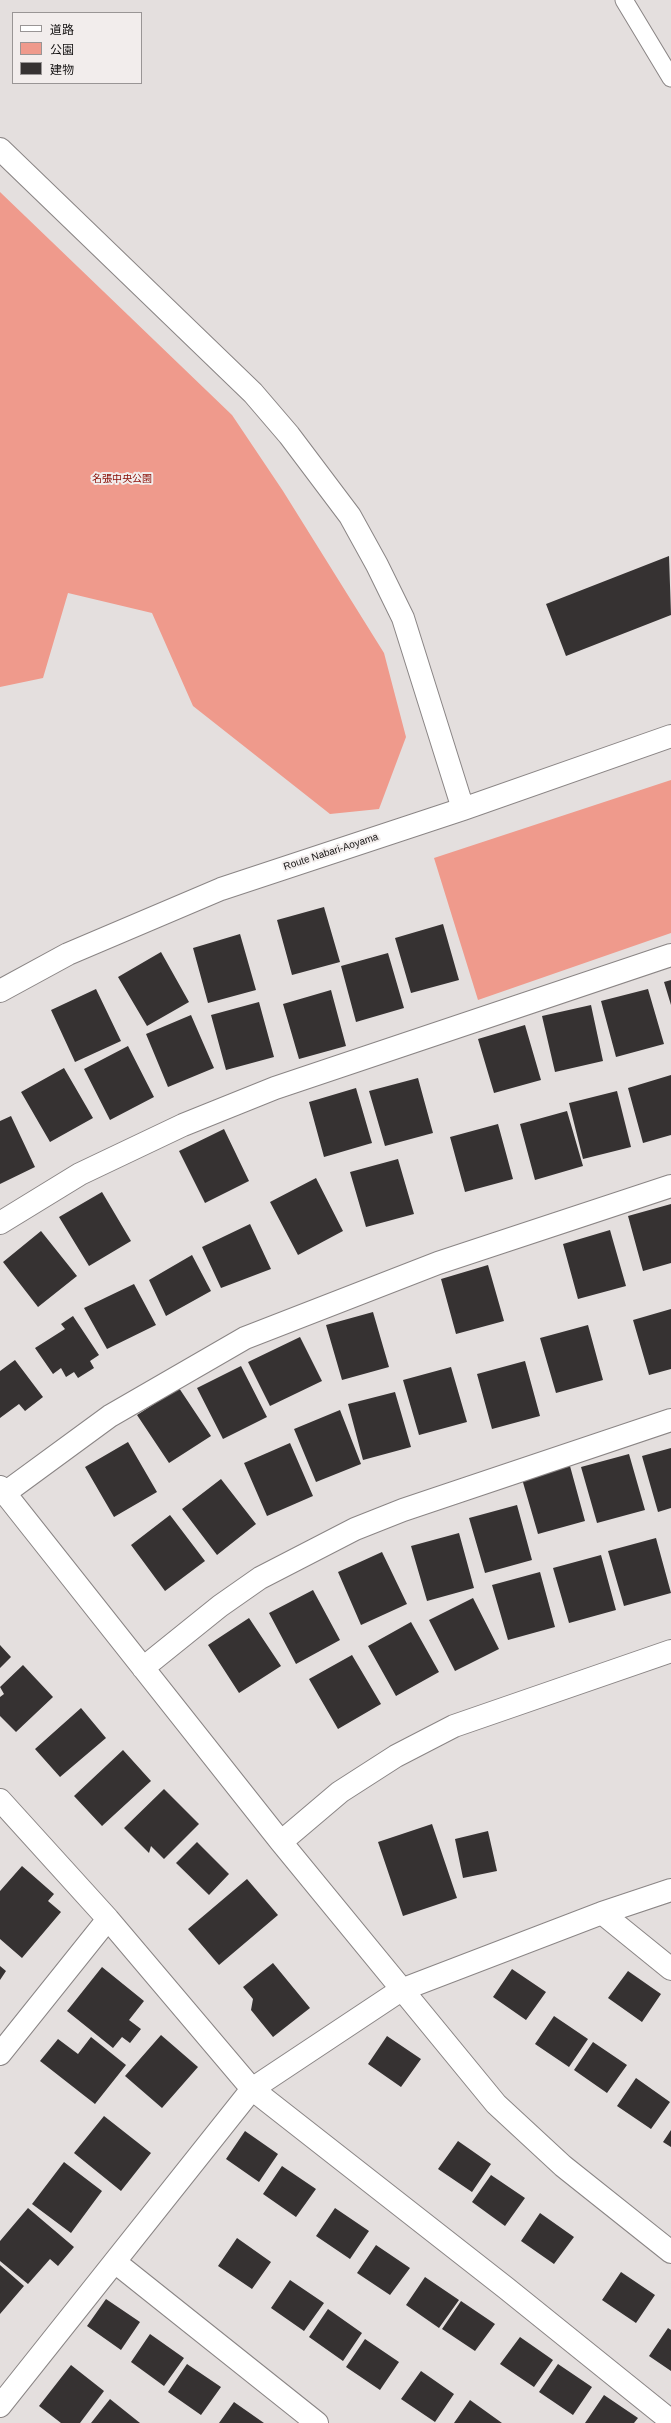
<!DOCTYPE html>
<html>
<head>
<meta charset="utf-8">
<style>
	body { margin:0 }
	#map { position:relative; width:671px; height:2423px; overflow:hidden; background:#e4dfde; font-family:Helvetica,"Noto Sans JP",sans-serif }
	canvas { display:block }
	.legend { position:absolute; left:12px; top:12px; width:130px; height:72px; box-sizing:border-box; background:#f2edec; border:1px solid #999595; margin:0; padding:5px 7px; list-style:none; font-size:12px; color:#141212 }
	.legend li { display:flex; align-items:center; gap:8px; height:20px }
	.legend b { width:20px; border:1px solid #999595 }
</style>
</head>
<body>
<div id="map">
<canvas width="671" height="2423"></canvas>
<ul class="legend">
<li><b style="height:5px;background:#fff"></b>道路</li>
<li><b style="height:11px;background:#ef9a8c"></b>公園</li>
<li><b style="height:11px;background:#363232"></b>建物</li>
</ul>
</div>
<script>
const context = document.querySelector('canvas').getContext('2d');
context.lineJoin = 'round';
function fillPath(path, color) { context.fillStyle = color; context.fill(path, 'evenodd'); }
function strokePath(path, color, width, dash) { context.strokeStyle = color; context.lineWidth = width; context.lineCap = dash ? 'butt' : 'round'; context.setLineDash(dash || []); context.stroke(path); }
function write(font, color, halo, rows, align = 'center') {
  context.font = font + ' Helvetica,"Noto Sans JP",sans-serif'; context.lineWidth = 4; context.setLineDash([]); context.textBaseline = 'middle'; context.strokeStyle = halo; context.fillStyle = color; for (const [text, x, y, turn = 0] of rows) {
    context.save(); context.translate(x, y); context.rotate((+turn || 0) * Math.PI / 180); context.textAlign = isNaN(turn) ? turn : align; if (halo) context.strokeText(text, 0, 0); context.fillText(text, 0, 0); context.restore();
  }
}
const green = new Path2D(`
	M0,192L232,415L283,491L384,653L406,737L379,809L330,814L193,706L152,613L68,593L43,678L0,687Z
	M671,780V933L478,1000L434,858Z`);
const building = new Path2D(`
	M669,556L671,615L566,656L546,604Z
	M324,907L340,962L292,975L277,920Z
	M443,924L459,980L411,993L395,938Z
	M240,934L256,990L208,1003L193,948Z
	M161,952L189,1002L147,1026L118,977Z
	M388,953L404,1008L356,1022L341,966Z
	M671,980V1005L664,982Z
	M96,989L121,1041L75,1062L51,1010Z
	M648,989L664,1044L616,1057L601,1001Z
	M331,990L346,1046L299,1059L283,1004Z
	M259,1002L274,1057L226,1070L211,1015Z
	M591,1005L603,1061L555,1072L542,1016Z
	M191,1015L214,1068L168,1087L146,1034Z
	M525,1025L541,1080L494,1093L478,1039Z
	M128,1046L154,1097L110,1120L84,1069Z
	M64,1068L93,1118L50,1142L21,1092Z
	M671,1075V1135L643,1143L628,1088Z
	M418,1078L433,1133L385,1146L369,1091Z
	M356,1088L372,1143L324,1157L309,1102Z
	M617,1091L631,1147L583,1159L569,1103Z
	M567,1111L583,1166L535,1180L520,1124Z
	M11,1116L35,1167L0,1184V1121Z
	M498,1124L513,1179L465,1192L450,1137Z
	M224,1129L249,1181L205,1203L179,1151Z
	M398,1159L414,1214L366,1227L350,1172Z
	M316,1178L343,1231L298,1255L270,1202Z
	M102,1192L131,1241L89,1266L59,1217Z
	M671,1204V1263L643,1271L628,1216Z
	M250,1224L271,1269L221,1288L202,1247Z
	M610,1230L626,1286L578,1299L563,1244Z
	M41,1231L77,1276L38,1307L3,1262Z
	M192,1255L211,1291L166,1316L149,1280Z
	M488,1265L504,1321L456,1334L441,1279Z
	M134,1284L156,1325L107,1349L84,1308Z
	M671,1309V1369L649,1375L633,1320Z
	M373,1312L389,1367L342,1380L326,1325Z
	M73,1316L99,1355L90,1361L94,1368L78,1378L74,1372L66,1377L61,1368L53,1374L35,1348L65,1329L61,1324Z
	M588,1325L603,1380L556,1393L540,1338Z
	M300,1337L322,1381L270,1406L248,1362Z
	M15,1360L43,1397L25,1411L19,1404L0,1418V1371Z
	M525,1361L540,1416L492,1429L477,1374Z
	M241,1366L267,1417L223,1439L197,1388Z
	M451,1367L467,1422L419,1435L403,1380Z
	M179,1388L211,1436L169,1463L137,1415Z
	M395,1392L411,1447L363,1460L348,1404Z
	M340,1410L361,1464L316,1482L294,1429Z
	M128,1442L157,1492L114,1517L85,1467Z
	M290,1443L313,1496L267,1516L244,1463Z
	M671,1448V1508L658,1512L642,1456Z
	M629,1454L645,1510L597,1523L581,1467Z
	M570,1466L585,1521L538,1534L522,1479Z
	M221,1479L256,1524L217,1555L182,1509Z
	M517,1505L532,1560L485,1573L469,1518Z
	M170,1515L205,1561L165,1591L131,1545Z
	M459,1533L474,1588L427,1601L411,1546Z
	M656,1538L671,1593L624,1606L608,1551Z
	M382,1552L407,1604L361,1625L338,1572Z
	M601,1555L616,1610L569,1623L553,1568Z
	M540,1572L555,1627L508,1640L492,1585Z
	M313,1590L340,1640L296,1664L269,1613Z
	M473,1598L499,1649L455,1671L429,1620Z
	M249,1618L281,1666L239,1693L208,1645Z
	M411,1622L439,1672L396,1696L368,1646Z
	M0,1645L11,1657L0,1668Z
	M352,1655L381,1704L338,1729L309,1679Z
	M23,1665L53,1697L16,1732L0,1716V1697L4,1694L0,1687Z
	M81,1708L106,1738L60,1777L35,1749Z
	M123,1750L151,1781L102,1826L74,1796Z
	M164,1789L199,1824L164,1859L151,1846L149,1853L124,1828Z
	M432,1824L457,1898L403,1916L378,1842Z
	M488,1831L497,1871L463,1878L455,1839Z
	M197,1842L229,1874L209,1895L176,1863Z
	M22,1866L54,1894L48,1901L61,1912L22,1958L0,1939V1891Z
	M247,1879L278,1915L219,1965L188,1929Z
	M273,1963L310,2008L273,2037L251,2010L253,1999L243,1987Z
	M0,1966L6,1971L0,1980Z
	M102,1967L144,2001L129,2020L141,2029L130,2043L122,2037L113,2048L67,2011Z
	M512,1969L546,1992L526,2020L493,1997Z
	M628,1971L661,1994L642,2022L608,1998Z
	M554,2016L588,2039L569,2067L535,2044Z
	M161,2035L198,2067L162,2108L125,2076Z
	M387,2036L421,2059L401,2087L368,2064Z
	M91,2037L126,2065L95,2104L40,2061L58,2039L78,2054Z
	M593,2042L627,2065L607,2093L574,2070Z
	M636,2078L670,2102L651,2129L617,2106Z
	M104,2116L151,2153L121,2191L74,2153Z
	M671,2130V2147L663,2142Z
	M245,2131L278,2154L259,2182L226,2159Z
	M458,2141L491,2164L472,2192L438,2169Z
	M64,2162L102,2191L71,2233L32,2204Z
	M282,2166L316,2189L296,2217L263,2194Z
	M491,2175L525,2198L505,2226L472,2202Z
	M28,2208L74,2247L58,2266L50,2259L28,2284L0,2261V2241Z
	M335,2208L369,2231L350,2259L316,2236Z
	M540,2213L574,2237L554,2264L521,2241Z
	M237,2238L271,2262L252,2289L218,2266Z
	M376,2245L410,2268L390,2295L357,2273Z
	M0,2265L24,2286L0,2314Z
	M621,2272L655,2295L636,2323L602,2300Z
	M425,2277L459,2300L439,2328L406,2305Z
	M290,2280L324,2303L304,2331L271,2308Z
	M106,2299L140,2322L121,2350L87,2326Z
	M461,2301L495,2324L475,2351L442,2329Z
	M328,2309L362,2333L343,2361L309,2337Z
	M668,2328L671,2330V2371L649,2356Z
	M150,2334L184,2358L164,2386L131,2362Z
	M520,2337L553,2360L534,2387L500,2364Z
	M365,2339L399,2362L380,2390L346,2367Z
	M187,2364L221,2387L201,2415L168,2392Z
	M558,2364L592,2387L573,2415L539,2392Z
	M71,2365L104,2391L80,2423H61L39,2406Z
	M421,2371L454,2394L435,2422L401,2399Z
	M604,2395L638,2418L634,2423H585Z
	M110,2399L140,2423H91Z
	M470,2400L502,2423H454Z
	M234,2402L264,2423H219Z`);
const lane = new Path2D(`
	M624,0L671,78`);
const street = new Path2D(`
	M0,1223L80,1174L183,1125L275,1088L671,955
	M0,1487L281,1842L496,2104L563,2166L671,2252
	M5,1493L110,1416L245,1338L438,1263L671,1186
	M143,1668L220,1606L260,1578L355,1529L403,1510L671,1420
	M0,1800L108,1919L252,2089L506,2288L671,2421
	M281,1842L340,1792L396,1756L454,1726L671,1651
	M602,1913L671,1969
	M0,2054L108,1919
	M115,2262L317,2423
	M0,2406L252,2089L401,1990L602,1913L671,1890`);
const secondary = new Path2D(`
	M0,149L253,393L289,435L350,516L377,565L403,618L463,809
	M0,991L68,954L221,889L463,809L671,736`);
const parkNames = [
	["名張中央公園",122,479]
];
const streetNames = [
	["Route Nabari-Aoyama",331,852,-18]
];
fillPath(green, '#ef9a8c');
fillPath(building, '#363232');
strokePath(lane, '#8a8585', 19);
strokePath(street, '#8a8585', 24);
strokePath(secondary, '#8a8585', 24);
strokePath(lane, '#fff', 17);
strokePath(street, '#fff', 22);
strokePath(secondary, '#fff', 22);
write('10px', '#880c04', '#f2edec', parkNames);
write('10px', '#141212', '#f2edec', streetNames);
</script>
</body>
</html>
